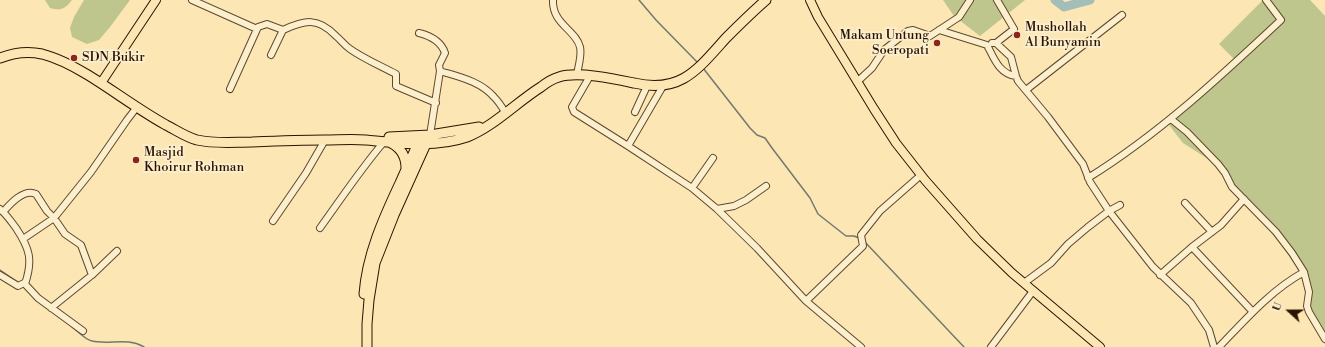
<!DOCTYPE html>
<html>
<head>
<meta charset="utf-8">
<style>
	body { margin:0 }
	#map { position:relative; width:1325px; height:347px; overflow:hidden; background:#fbe6b4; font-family:"Libre Bodoni",serif }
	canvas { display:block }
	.north { position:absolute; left:1269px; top:291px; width:40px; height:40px; -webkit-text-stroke:3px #fcefce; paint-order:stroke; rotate:291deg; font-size:11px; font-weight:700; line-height:16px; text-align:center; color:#2c1300 }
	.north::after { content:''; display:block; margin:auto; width:14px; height:18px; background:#2c1300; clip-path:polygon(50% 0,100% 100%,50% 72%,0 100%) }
</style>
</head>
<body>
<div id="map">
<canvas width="1325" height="347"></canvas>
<div class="north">U</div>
</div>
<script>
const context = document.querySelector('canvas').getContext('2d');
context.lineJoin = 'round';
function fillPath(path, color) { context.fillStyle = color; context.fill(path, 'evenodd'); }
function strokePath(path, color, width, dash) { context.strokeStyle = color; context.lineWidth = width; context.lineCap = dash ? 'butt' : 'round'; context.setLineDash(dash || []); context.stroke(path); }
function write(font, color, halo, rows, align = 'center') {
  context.font = font + ' "Libre Bodoni",serif'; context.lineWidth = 3.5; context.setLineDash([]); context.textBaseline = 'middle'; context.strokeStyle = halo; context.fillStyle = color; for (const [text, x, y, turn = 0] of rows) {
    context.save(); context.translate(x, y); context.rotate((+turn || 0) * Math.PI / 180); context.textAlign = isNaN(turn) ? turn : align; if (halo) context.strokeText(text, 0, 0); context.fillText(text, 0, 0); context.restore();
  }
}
const green = new Path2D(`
	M45,0H72C65,9 61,11 50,8Z
	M84,0H130L110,27L99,40L87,44L72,37L70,28L74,17Z
	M943,0H1025L980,36L954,16Z
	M1263,0H1310L1325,16V344L1307,312L1306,278L1251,206L1243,204L1219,166L1183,143L1169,125L1235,60L1219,44Z`);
const stream = new Path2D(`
	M639,0L656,20L698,63
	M703,68L750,128L757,135L765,138L772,148L810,198L818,214L846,236H854L859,238
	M864,241L964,347
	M0,270L19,283
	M72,327C78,331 85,340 92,341C109,345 128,337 144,347`);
const river = new Path2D(`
	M1055,0L1064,7L1090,0`);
const minor = new Path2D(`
	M192,0L257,29
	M553,0C552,24 576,30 580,47C582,56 578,67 577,75
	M939,30L987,45C994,58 999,74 1016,76
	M419,33C431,36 441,41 445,53L439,65L440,71L430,135
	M992,43H996L1014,29L997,0
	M996,43L1011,57L1016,76L1018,81L1048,117L1077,156L1083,164L1090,182L1109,211L1153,267L1191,303L1209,330L1214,347
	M271,55L283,30C305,20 318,17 336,36C341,40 344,45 350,49C364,59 381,66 396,74V86L436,103
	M440,71C459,77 480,81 494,97C498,101 502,107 505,112
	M590,76L572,107L574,112L628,146L692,188L713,158
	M857,82L872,68L884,50L908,31L913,30L930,36L959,17L970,0
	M230,89L258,27L267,24L283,30
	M1026,90L1122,15
	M635,112L647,86
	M1171,119L1187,132L1218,164L1225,173L1232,187L1276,232L1292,253L1304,272L1309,292L1307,306L1309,312L1325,339
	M628,146L663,86
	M1088,178C1159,134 1220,77 1281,20L1266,0
	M692,188L717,209L734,206L746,200L766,186
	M1185,203L1212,232
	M0,209C6,214 11,221 16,228C30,249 33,260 25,284
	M717,209L757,248L806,301L861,347
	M3,212C10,204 24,188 36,194L47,211L54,218L65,234L81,245L92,275L51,308
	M273,221L306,173L325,140
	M320,228C341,199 360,170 383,143
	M23,239L54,218L91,172L127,120L137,107
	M1192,247L1253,312
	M0,275L18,286L24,283L38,298L83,331
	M92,275L117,251
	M1160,275L1192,247L1221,225L1244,199
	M1024,283L1051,263L1068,244L1088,227L1109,211L1120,205
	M806,301L863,246L861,235L880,211L921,175
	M991,347L1033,291
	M1219,347C1245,320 1271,290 1304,272`);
const major = new Path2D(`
	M810,0L818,17L874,109L896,143L925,180L977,239L1012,273L1100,347
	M101,83L156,0`);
const highway = new Path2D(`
	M0,58C13,53 28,51 42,54C58,58 73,66 88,75C114,91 139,110 166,125C176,130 186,137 197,140C215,144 234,142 252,142C276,141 300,140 324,140C338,140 352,139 366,140C399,143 435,148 467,137C493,127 517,102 541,87C546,83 552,79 559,77C578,71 615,79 634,83C681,94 698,69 726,38C739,25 752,12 766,0
	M389,137L430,135L479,127
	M391,143C401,148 406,156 406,168
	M364,294C367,255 383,219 400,183C407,167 414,151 422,136
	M367,347V324L369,300L375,263L394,215L430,135`);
const markers = [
	[1017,35,4,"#8f2418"],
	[937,43,4,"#8f2418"],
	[74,58,4,"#8f2418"],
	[136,160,4,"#8f2418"]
];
const poiNames = [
	["Mushollah",1025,28],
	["Al Bunyamin",1025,43],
	["Makam Untung",929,36,"right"],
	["Soeropati",929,51,"right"],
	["SDN Bukir",82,58],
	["Masjid",144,153],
	["Khoirur Rohman",144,168]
];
fillPath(green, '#bec58d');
strokePath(stream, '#73796e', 1.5);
strokePath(river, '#a3bdb8', 9);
strokePath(minor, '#60482d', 8);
strokePath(major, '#2c1300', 10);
strokePath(highway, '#2c1300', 11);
strokePath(minor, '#fcefce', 6);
strokePath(major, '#fbe6b4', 8);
strokePath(highway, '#fbe6b4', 9);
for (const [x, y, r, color] of markers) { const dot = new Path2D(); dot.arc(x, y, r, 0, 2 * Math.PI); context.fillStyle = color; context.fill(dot); strokePath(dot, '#fcefce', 1.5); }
write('13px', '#2c1300', '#fcefce', poiNames, 'left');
</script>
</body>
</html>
